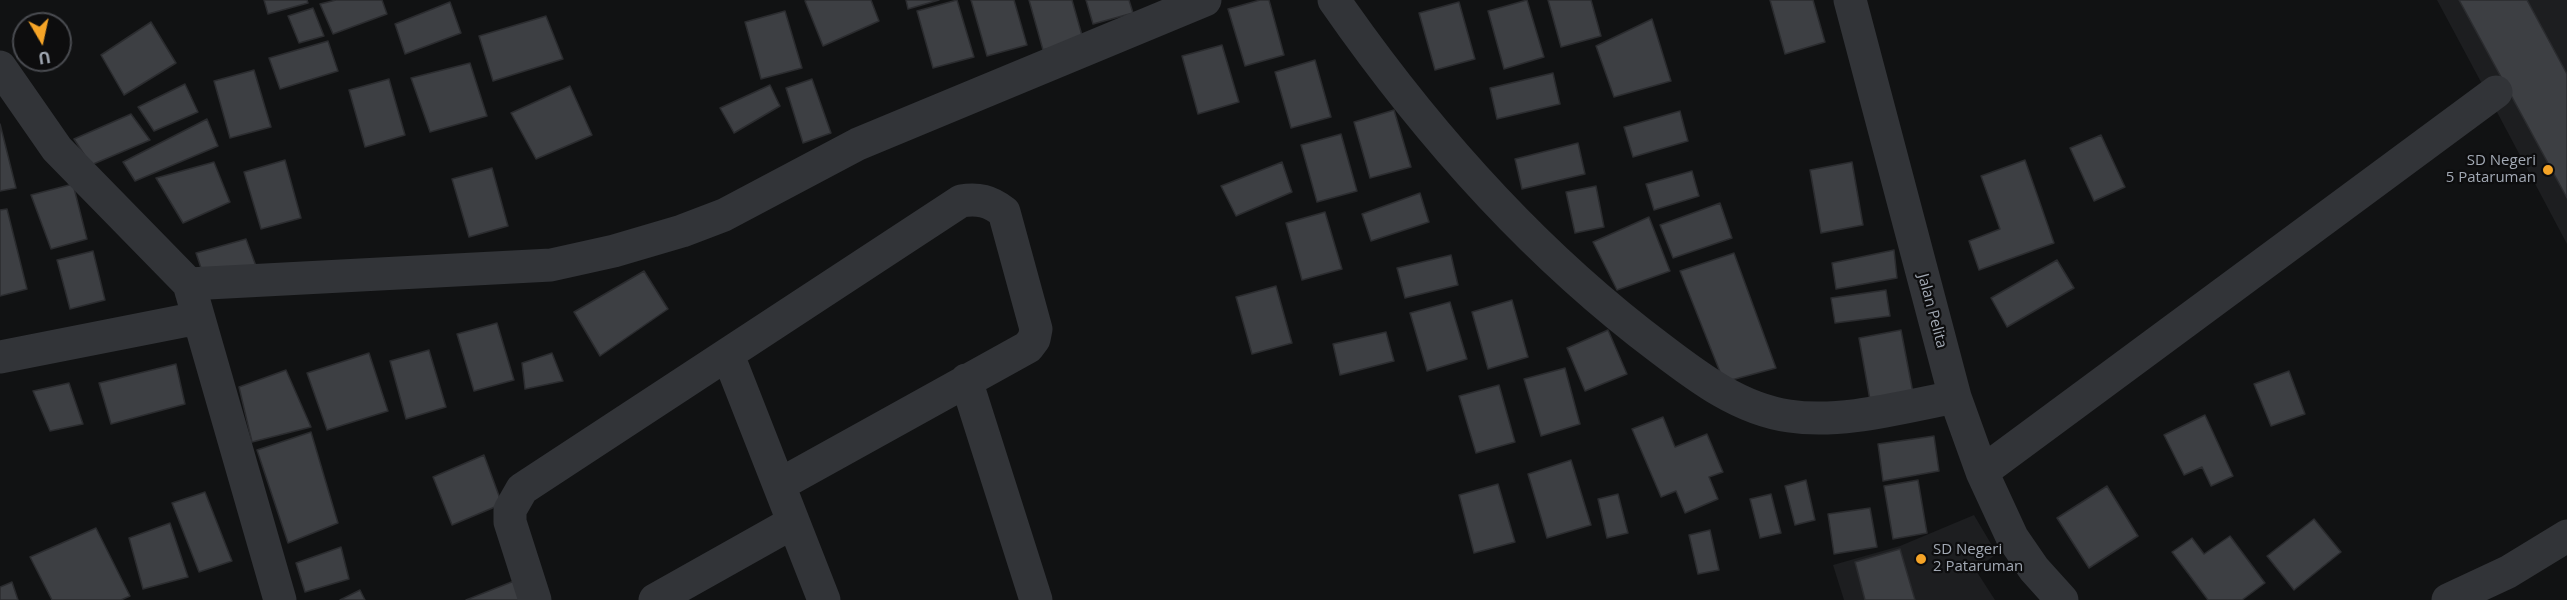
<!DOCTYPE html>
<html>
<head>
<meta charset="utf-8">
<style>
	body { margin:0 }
	#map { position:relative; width:2567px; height:600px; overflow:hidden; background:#111213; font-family:"Open Sans",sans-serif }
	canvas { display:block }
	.north { position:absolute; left:12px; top:12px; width:60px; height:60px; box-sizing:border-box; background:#0d0d0e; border:2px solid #494b50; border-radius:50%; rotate:171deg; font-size:16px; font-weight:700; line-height:24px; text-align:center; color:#a2a9b4 }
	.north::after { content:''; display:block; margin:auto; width:21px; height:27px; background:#f5a427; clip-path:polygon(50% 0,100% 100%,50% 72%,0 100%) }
</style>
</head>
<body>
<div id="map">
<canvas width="2567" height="600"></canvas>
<div class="north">U</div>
</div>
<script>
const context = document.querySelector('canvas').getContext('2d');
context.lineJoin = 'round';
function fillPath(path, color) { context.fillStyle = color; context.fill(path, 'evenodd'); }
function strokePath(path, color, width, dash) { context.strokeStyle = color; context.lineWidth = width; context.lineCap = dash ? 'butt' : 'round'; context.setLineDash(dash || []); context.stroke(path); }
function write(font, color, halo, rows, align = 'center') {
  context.font = font + ' "Open Sans",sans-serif'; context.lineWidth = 4.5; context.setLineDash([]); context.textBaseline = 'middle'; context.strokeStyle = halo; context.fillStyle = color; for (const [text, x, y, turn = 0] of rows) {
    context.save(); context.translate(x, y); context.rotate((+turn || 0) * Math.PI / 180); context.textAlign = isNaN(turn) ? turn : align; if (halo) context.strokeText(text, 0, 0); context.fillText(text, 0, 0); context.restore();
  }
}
const built = new Path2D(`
	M2437,0H2567V244L2489,97Z
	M1974,515L1997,554L1975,569L1995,600H1844L1833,565L1900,546Z`);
const building = new Path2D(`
	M264,0H307L308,3L268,14Z
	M336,0H382L387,14L333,34L320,4Z
	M807,0H871L879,21L823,46L805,1Z
	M906,0H939L908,9Z
	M957,0L974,57L933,68L917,11Z
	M971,0H1014L1027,45L987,56Z
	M1029,0H1072L1083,39L1043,50Z
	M1086,0H1129L1133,13L1093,24Z
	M1260,0H1269L1284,55L1245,66L1228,9Z
	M1527,0L1544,57L1504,69L1488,11Z
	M1548,0H1591L1601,36L1561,47Z
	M1770,0H1813L1825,42L1785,54Z
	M2459,0H2527L2567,74V198Z
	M450,2L461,33L405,54L395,24Z
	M1459,2L1475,59L1435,70L1419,13Z
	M313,8L324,36L299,43L288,16Z
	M785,11L802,68L761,79L745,22Z
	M546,16L563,59L493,81L479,36Z
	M1652,19L1671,81L1614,97L1596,46Z
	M151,22L176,63L124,95L101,55Z
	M328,41L338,71L280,89L269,58Z
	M1222,45L1239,102L1198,114L1182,56Z
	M1315,60L1331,117L1291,128L1275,72Z
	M470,63L487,116L430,132L411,78Z
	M254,70L271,127L230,138L214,81Z
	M1553,73L1560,104L1497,119L1490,88Z
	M389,79L405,135L365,147L349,90Z
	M812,79L831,133L803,143L786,88Z
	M185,84L198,112L154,131L138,107Z
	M770,85L780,106L734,133L720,108Z
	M570,86L592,135L536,159L511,113Z
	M1394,110L1411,167L1370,178L1354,122Z
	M1680,111L1688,141L1633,157L1624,127Z
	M131,114L150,140L91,165L74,139Z
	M207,119L218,146L135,181L123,162Z
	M0,124L16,188L0,191Z
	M1341,134L1357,191L1317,202L1301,145Z
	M2101,135L2125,187L2094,201L2070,148Z
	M1578,143L1585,174L1522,189L1515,159Z
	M285,160L301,218L261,229L244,172Z
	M2025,160L2054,243L1979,270L1969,241L2000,229L1981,176Z
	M214,162L230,202L183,223L156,178Z
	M1282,162L1292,192L1236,216L1221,186Z
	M1852,162L1863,225L1821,233L1810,170Z
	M492,168L508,226L469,237L452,179Z
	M1692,171L1699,196L1654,210L1646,184Z
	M73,184L87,239L51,249L31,195Z
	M1596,186L1604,227L1575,233L1566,192Z
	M1420,193L1429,222L1371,241L1362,214Z
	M1720,203L1732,238L1673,258L1660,225Z
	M7,209L27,289L0,296V210Z
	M1325,212L1342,269L1302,280L1286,223Z
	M1649,217L1670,271L1617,290L1593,242Z
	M246,239L256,266L202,271L196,253Z
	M1894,250L1897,278L1836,289L1832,263Z
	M93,251L105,300L70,309L57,260Z
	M1734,253L1776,368L1724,382L1680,271Z
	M1451,255L1458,285L1405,298L1397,268Z
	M2057,260L2074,288L2007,327L1991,298Z
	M644,271L668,309L600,356L574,312Z
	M1276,286L1292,343L1252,354L1236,297Z
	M1886,290L1890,316L1835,323L1831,298Z
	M1512,300L1528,357L1488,369L1472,312Z
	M1450,302L1467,359L1427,371L1410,313Z
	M497,323L514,380L474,391L457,334Z
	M1608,330L1627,374L1585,391L1567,348Z
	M1901,330L1913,393L1870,400L1859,338Z
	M1386,332L1394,361L1340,375L1333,344Z
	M429,350L446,407L406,419L390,361Z
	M369,353L388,411L327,430L307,373Z
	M552,353L563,381L525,389L522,363Z
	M176,364L185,404L111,424L99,383Z
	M1565,368L1580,424L1541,436L1524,379Z
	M286,370L311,427L252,442L239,387Z
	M2289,371L2305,414L2271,426L2254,384Z
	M69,383L83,424L50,431L33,391Z
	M1499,385L1515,442L1476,453L1459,396Z
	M2205,415L2233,476L2211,486L2202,467L2184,475L2164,435Z
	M1663,417L1675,447L1707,434L1723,472L1709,477L1718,499L1685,513L1676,491L1661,497L1632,429Z
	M311,432L338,523L288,543L257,450Z
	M1934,436L1939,471L1883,481L1878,444Z
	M484,455L502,504L452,525L433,477Z
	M1571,460L1591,525L1547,538L1528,474Z
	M1806,480L1815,520L1795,525L1785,486Z
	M1918,480L1927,533L1893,539L1884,486Z
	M1498,484L1515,542L1474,553L1459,495Z
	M2107,486L2138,536L2089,568L2057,518Z
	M205,492L232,561L199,572L172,503Z
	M1618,494L1628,533L1607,538L1598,499Z
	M1771,494L1781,533L1760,538L1750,499Z
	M1870,508L1877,547L1834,554L1828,514Z
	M2314,519L2341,552L2294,590L2267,556Z
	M170,523L188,577L143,589L129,538Z
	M96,528L130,596L121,600H52L30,557Z
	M1710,530L1719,570L1698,574L1689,535Z
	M2230,536L2265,583L2242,600H2208L2172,552L2192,538L2204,554Z
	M341,547L349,579L305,592L296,563Z
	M1900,549L1915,600H1865L1855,562Z
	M514,581L520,600H466Z
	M12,582L18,600H0V587Z
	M360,590L365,600H340Z`);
const minor = new Path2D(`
	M1334,0C1425,131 1533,253 1661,349C1699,378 1740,409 1789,416C1842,424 1902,407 1955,397
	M1850,0L1955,397L1982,472L2012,537L2034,569L2062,600
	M0,67L57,149L189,284
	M728,355L824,600
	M0,357L198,318
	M966,380L1036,600
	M1982,472L2496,92
	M280,600L189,284L551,265L614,251L682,231L724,215L858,144L1205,0
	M535,600L510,522V510L522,489L961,201C978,198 990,201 1004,212L1036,329L1034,339L1028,347L779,485
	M655,600L792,523
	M2448,600L2508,572L2567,536`);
const markers = [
	[2548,170,6,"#f5a427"],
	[1921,559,6,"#f5a427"]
];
const poiNames = [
	["SD Negeri",2536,161],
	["5 Pataruman",2536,178],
	["SD Negeri",1933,550,"left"],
	["2 Pataruman",1933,567,"left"]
];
const streetNames = [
	["Jalan Pelita",1932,311,75]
];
fillPath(built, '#1d1e20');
fillPath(building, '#3d3f43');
strokePath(building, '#2b2c2f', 1.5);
strokePath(minor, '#323438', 33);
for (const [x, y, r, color] of markers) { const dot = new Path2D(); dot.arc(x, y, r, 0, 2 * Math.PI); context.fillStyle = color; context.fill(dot); strokePath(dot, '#0d0d0e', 2); }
write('15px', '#a2a9b4', '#0d0d0e', poiNames, 'right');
write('15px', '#a2a9b4', '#0d0d0e', streetNames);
</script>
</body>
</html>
